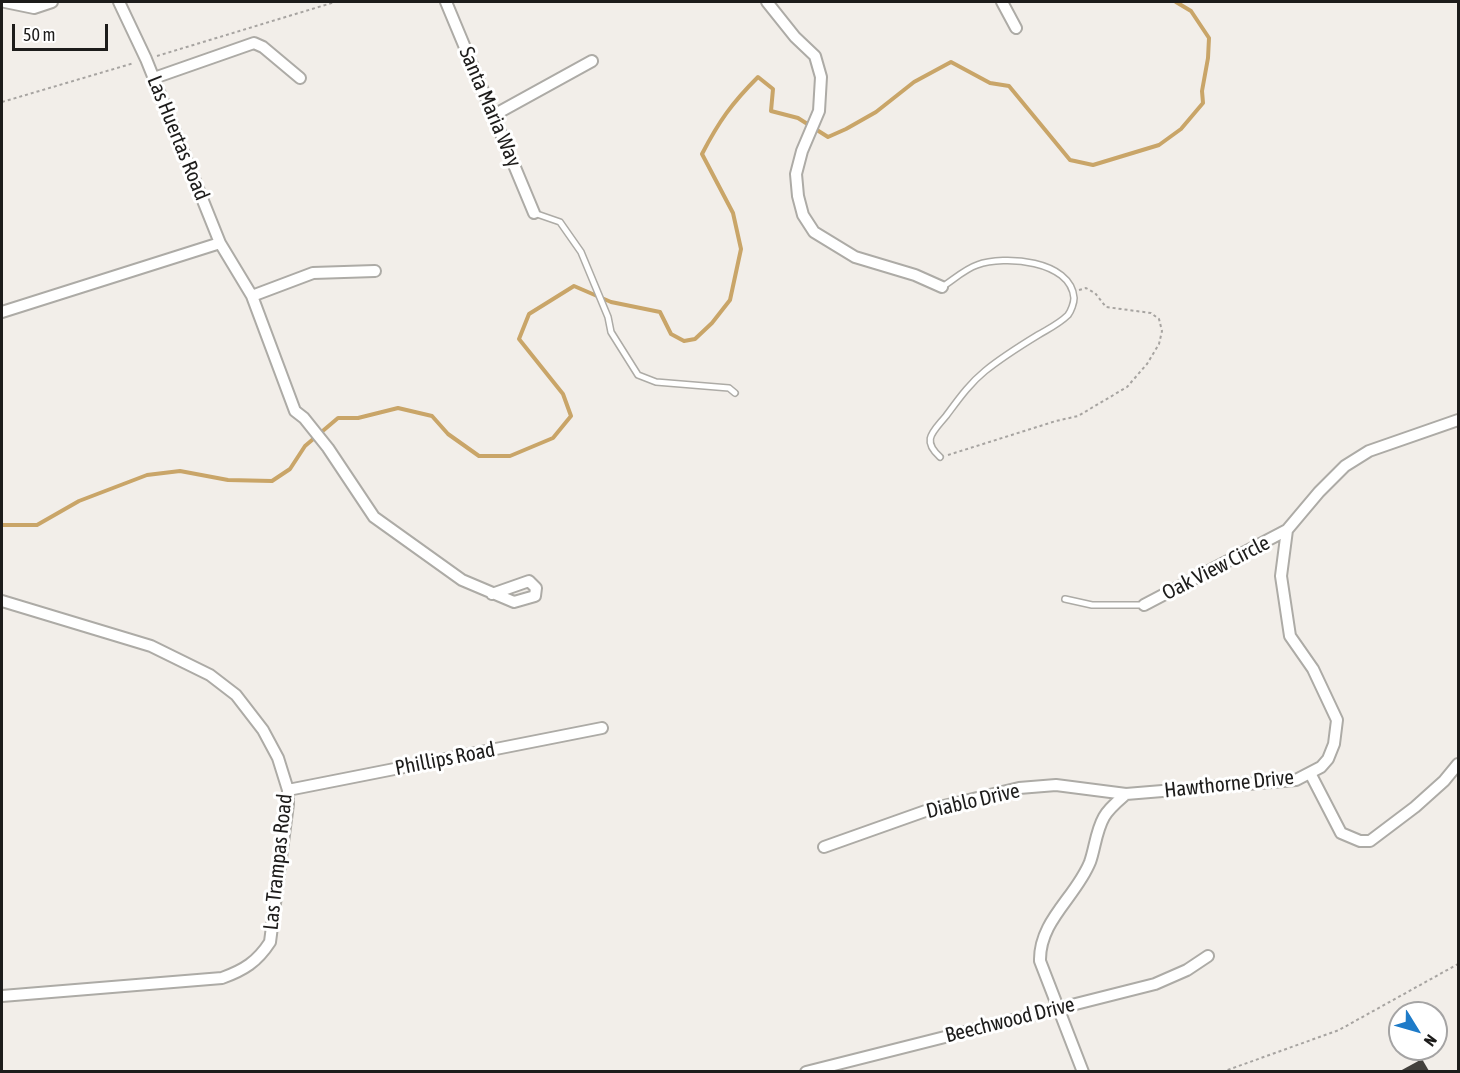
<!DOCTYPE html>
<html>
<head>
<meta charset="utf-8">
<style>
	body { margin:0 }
	#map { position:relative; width:1460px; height:1073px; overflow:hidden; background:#f2eee9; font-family:"Asap Condensed",sans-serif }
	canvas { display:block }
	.frame { position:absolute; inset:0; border:3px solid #1d1c1b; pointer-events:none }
	.north { position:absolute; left:1388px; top:1001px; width:60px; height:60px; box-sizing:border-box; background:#fff; border:2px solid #a5a4a4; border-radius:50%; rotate:127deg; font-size:16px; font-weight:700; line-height:24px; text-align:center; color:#1d1c1b }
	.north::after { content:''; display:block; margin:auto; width:21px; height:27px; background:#1e7bc8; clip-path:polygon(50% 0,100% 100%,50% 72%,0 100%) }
	.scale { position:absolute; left:12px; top:24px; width:96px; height:27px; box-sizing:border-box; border:3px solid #1d1c1b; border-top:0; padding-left:8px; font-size:18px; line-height:21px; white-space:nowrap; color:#1d1c1b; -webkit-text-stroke:4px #fff; paint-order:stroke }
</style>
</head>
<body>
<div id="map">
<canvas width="1460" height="1073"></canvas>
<div class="frame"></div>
<div class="north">N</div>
<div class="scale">50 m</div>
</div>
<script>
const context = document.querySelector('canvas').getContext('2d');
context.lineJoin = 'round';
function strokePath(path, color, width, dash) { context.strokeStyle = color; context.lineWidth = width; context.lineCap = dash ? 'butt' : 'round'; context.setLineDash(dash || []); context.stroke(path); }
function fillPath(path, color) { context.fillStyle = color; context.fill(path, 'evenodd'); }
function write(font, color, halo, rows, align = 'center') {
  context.font = font + ' "Asap Condensed",sans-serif'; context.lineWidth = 6; context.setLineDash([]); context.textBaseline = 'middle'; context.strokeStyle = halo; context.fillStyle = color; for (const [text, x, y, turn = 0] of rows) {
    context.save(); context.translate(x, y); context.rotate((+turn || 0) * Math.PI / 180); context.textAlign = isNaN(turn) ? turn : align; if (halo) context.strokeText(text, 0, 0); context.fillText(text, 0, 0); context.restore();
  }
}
const stream = new Path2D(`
	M2,525H37L79,501L147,475L180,471L228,480L272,481L290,469L305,446L338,418H358L398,408L432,416L448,434L479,456H510L553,438L571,416L563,394L519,339L529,314L574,286L611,302L660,312L671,334L684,341L695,339L712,323L730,300L741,249L733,213L702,154C719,121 732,103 758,77L773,89L771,111L798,118L828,137L846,129L876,112L914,82L951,62L990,83L1009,86L1070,160L1093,165L1159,145L1181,129L1203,103L1202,91L1208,58L1209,38L1191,11L1176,2`);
const building = new Path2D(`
	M1422,1059L1429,1071H1400Z`);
const path = new Path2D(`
	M157,56L335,2
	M2,102L134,63
	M948,455L1056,421L1078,416L1127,387L1147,364L1159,344L1162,331L1159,319L1151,313L1106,307L1095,293L1086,288L1079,290
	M1222,1072L1339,1030L1458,964`);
const lane = new Path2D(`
	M534,213L560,222L581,252L608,317L611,332L638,375L656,382L729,388L735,393
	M940,457C921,440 933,432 946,416C958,400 969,384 985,371C1001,358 1020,346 1038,335C1048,329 1059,324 1068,315C1071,311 1074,303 1074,298C1071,260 1004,255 977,265C965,269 953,280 942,287
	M1065,599L1092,605H1144`);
const street = new Path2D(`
	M5,2L34,8L52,2
	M119,2L146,59L220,243L252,296L295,411L304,418L328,448L374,517L462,580L514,602L535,596L536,588L529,581L492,594
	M446,2L534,213
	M767,2L795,37L815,56L821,77L819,111L802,151L796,174L798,196L803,215L814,232L855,257L915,275L942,287
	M1002,2L1016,28
	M154,78L254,43L263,47L300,78
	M494,115L592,61
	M252,296L313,273L375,271
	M2,312L220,243
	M2,601L151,646L210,675L236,695L263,730L278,758L288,790V804L270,942C257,962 244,970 222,978L2,996
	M1144,605L1287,530
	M1310,773L1341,833L1360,841H1370L1415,807L1444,781L1458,764
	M288,790L602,728
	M824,847L931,809L1019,788L1056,785L1126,794L1296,780L1321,767L1328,759L1334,744L1337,720L1313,669L1290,636L1281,576L1287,530L1319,492L1345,466L1369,451L1458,420
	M806,1072L1155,984L1187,970L1208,956
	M1083,1072L1040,961C1039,921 1076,897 1090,862C1095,848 1096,831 1104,817C1109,808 1118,801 1126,794`);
const streetNames = [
	["Santa Maria Way",490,107,67],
	["Las Huertas Road",178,138,68],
	["Oak View Circle",1216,568,-27],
	["Phillips Road",445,759,-11],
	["Hawthorne Drive",1229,784,-6],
	["Diablo Drive",973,801,-13],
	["Las Trampas Road",278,862,-84],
	["Beechwood Drive",1010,1020,-14]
];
strokePath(stream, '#c9a568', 4);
fillPath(building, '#43403c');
strokePath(lane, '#adaba6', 8);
strokePath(street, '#adaba6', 14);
strokePath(path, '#a7a4a1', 2, [3, 3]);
strokePath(lane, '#fff', 5);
strokePath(street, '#fff', 10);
write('21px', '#1d1c1b', '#fff', streetNames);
</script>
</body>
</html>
